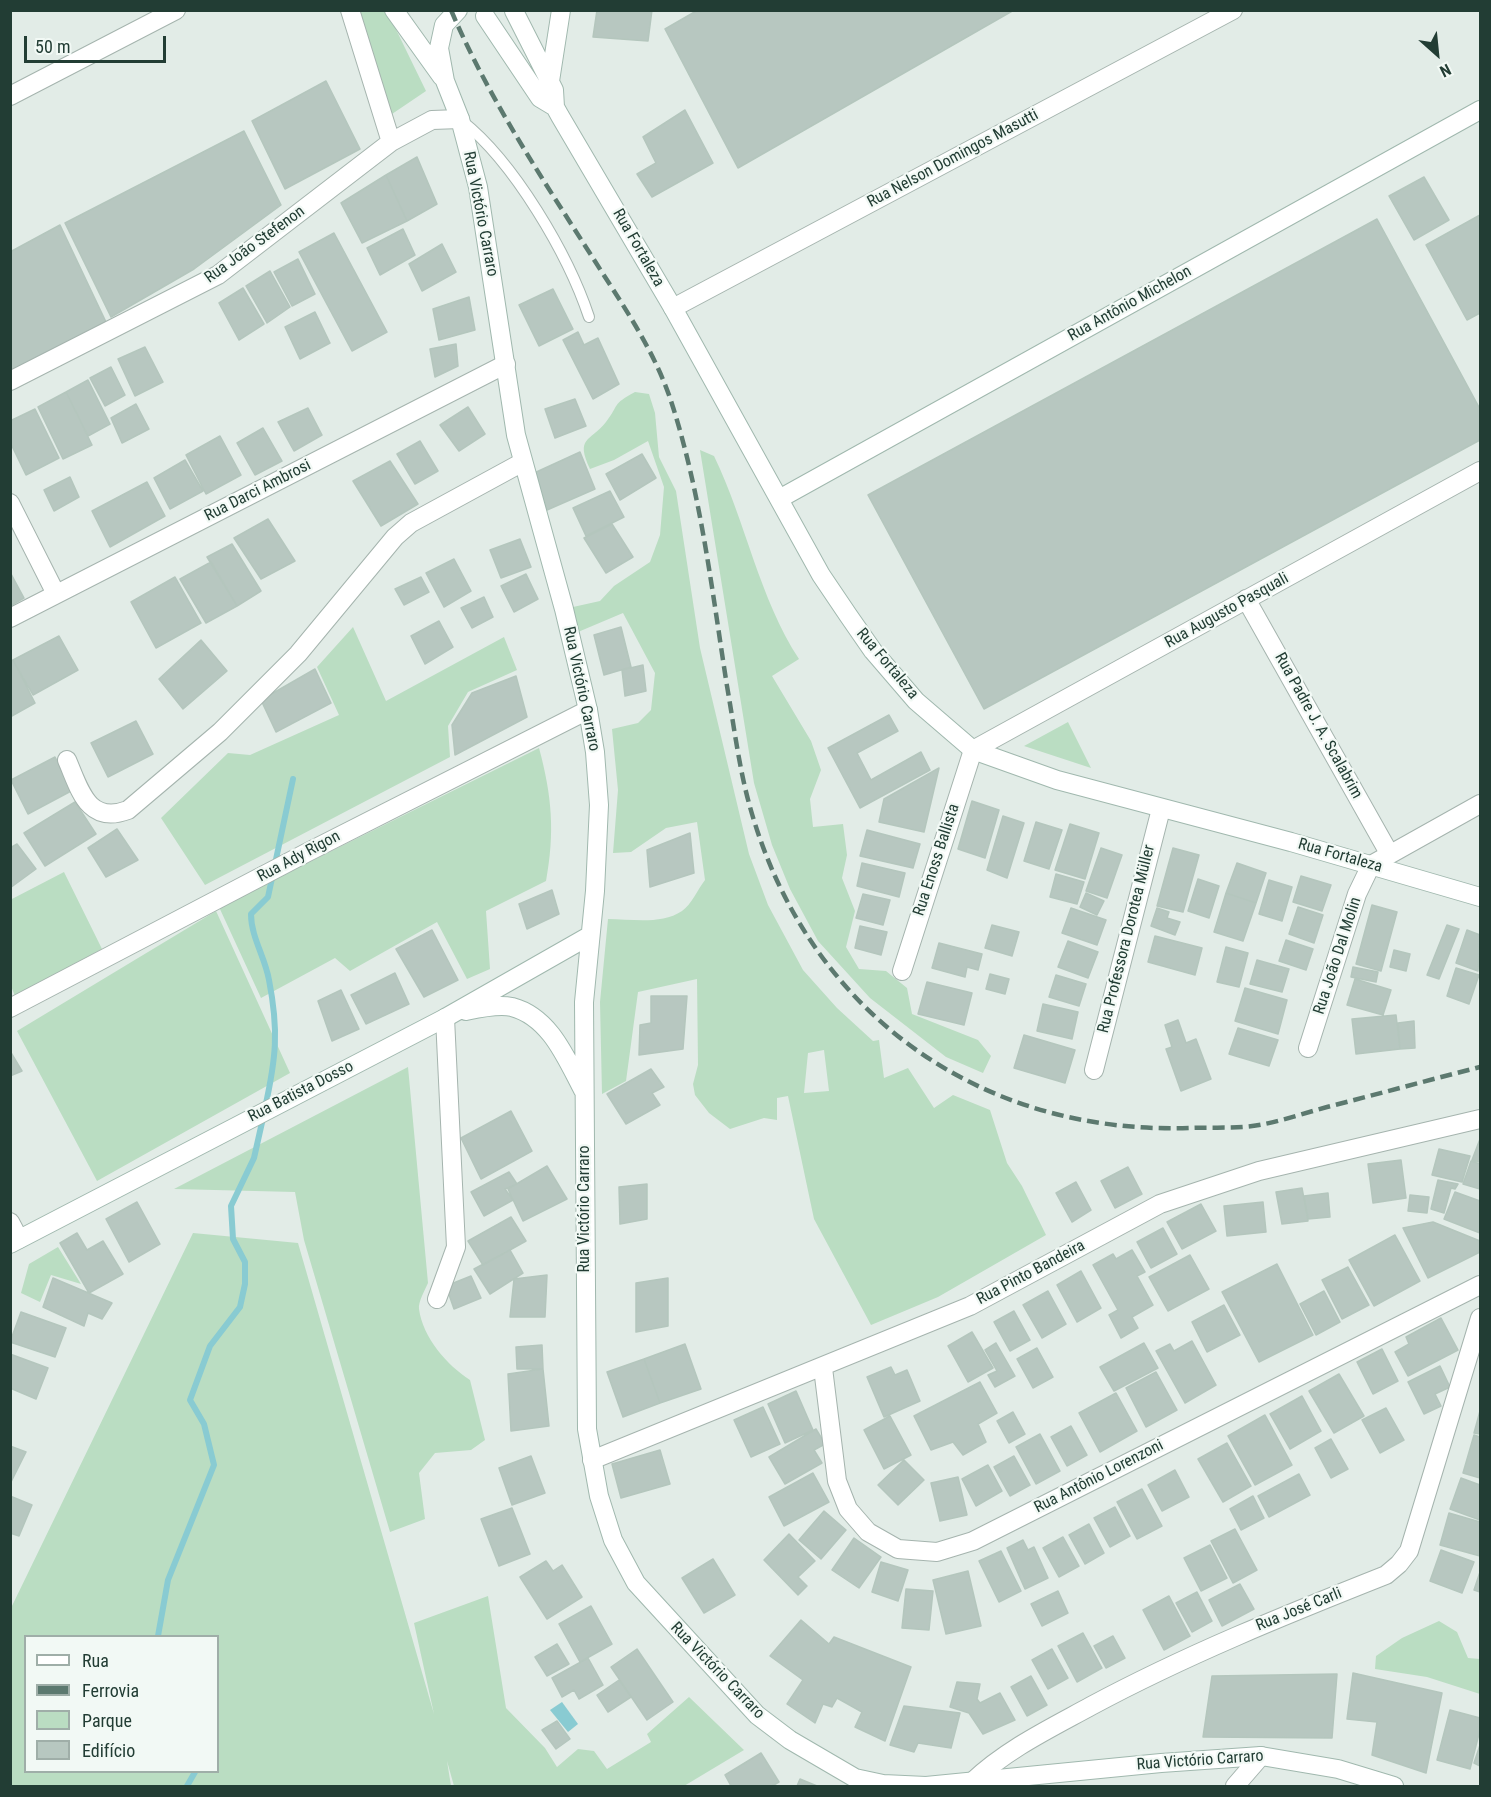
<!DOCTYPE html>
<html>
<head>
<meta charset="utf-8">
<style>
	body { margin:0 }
	#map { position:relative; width:1491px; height:1797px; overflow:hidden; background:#e2ece7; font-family:"Roboto Condensed",sans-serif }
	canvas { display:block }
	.frame { position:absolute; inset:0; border:12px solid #223d34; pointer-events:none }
	.legend { position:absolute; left:24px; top:1635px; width:195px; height:138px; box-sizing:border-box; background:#f2f9f5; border:2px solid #9faea8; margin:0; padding:8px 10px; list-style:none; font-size:18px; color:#223d34 }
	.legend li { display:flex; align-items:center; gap:12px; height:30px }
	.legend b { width:30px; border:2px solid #9faea8 }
	.north { position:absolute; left:1407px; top:24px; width:60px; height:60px; -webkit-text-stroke:4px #f2f9f5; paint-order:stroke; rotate:153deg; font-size:16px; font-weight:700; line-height:24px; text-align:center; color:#223d34 }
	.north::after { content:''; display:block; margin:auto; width:21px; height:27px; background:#223d34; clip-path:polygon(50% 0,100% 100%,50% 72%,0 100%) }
	.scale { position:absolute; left:24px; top:36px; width:142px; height:27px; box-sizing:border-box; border:3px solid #223d34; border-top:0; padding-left:8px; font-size:18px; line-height:21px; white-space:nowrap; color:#223d34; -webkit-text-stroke:4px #f2f9f5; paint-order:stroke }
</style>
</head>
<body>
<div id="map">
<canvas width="1491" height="1797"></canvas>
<div class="frame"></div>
<ul class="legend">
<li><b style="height:8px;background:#fff"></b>Rua</li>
<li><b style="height:8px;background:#5c796f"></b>Ferrovia</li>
<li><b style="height:16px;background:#baddc2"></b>Parque</li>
<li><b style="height:16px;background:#b7c7c0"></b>Edifício</li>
</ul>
<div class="north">N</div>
<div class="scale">50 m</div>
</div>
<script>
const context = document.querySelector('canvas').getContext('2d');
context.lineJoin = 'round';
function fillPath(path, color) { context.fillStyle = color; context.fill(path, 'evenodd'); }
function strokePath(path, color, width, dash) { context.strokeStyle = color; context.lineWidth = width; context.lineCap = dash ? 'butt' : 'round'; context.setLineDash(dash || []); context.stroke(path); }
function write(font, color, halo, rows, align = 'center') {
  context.font = font + ' "Roboto Condensed",sans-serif'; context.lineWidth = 4.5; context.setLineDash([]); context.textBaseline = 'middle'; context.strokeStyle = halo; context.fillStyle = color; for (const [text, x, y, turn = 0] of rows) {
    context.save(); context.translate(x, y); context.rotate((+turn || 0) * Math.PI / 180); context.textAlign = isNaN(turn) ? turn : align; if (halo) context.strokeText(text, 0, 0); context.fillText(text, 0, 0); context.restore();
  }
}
const green = new Path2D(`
	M357,11H387L426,91L392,114Z
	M635,392L649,394L655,413L659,457L676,491L700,648L749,854L768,905L803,970L837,1008L873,1041L879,1040L884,1078L908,1068L934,1108L953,1095L990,1110L1007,1163L1022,1186L1046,1235L938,1297L871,1325L814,1219L788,1096L777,1098V1120L764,1118L730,1129L709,1113L695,1095L693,1084L698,1065L697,979L638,992L626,1081L602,1094L600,1002L608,919C631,919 661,925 682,911C691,905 698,889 705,880L697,822L666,828L631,852L613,853L618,790L612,729L638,723L651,710L655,673L623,613L578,632L573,607L600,601L614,586L650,562L660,535L664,487L648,441L614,460L590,469C575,437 590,442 606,422C620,404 611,405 635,392ZM824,1050L829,1091L804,1093L808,1053Z
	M700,450L714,456C746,522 759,598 799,659L772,676L811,741L821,770L810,799L813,827L843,824L847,855L842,878L855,911L846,947L859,969L886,971L907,988L912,1014L978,1040L991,1056L983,1073L946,1057L870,998L818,941L790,889L772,845L754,783Z
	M353,627L386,701L504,637L517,670L468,692L448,726L450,757L205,885L161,818L228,753L250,755L339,715L317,667Z
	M1068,722L1091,768L1024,746Z
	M539,748C552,796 555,832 546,881L486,911L490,969L467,979L437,922L350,971L335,958L261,998L219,907Z
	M64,872L102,949L15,996L11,986L10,900Z
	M216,911L290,1073L97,1181L17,1031Z
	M408,1067L428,1283C425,1290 418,1302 419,1309C423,1338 447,1365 470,1380L485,1440L471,1450L435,1453L419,1473L425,1519L390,1532L304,1240L295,1192L174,1189Z
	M193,1233L298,1243L434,1714L414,1623L488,1596L506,1708L545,1748L557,1767L578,1749L594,1751L607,1769L651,1742L647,1734L689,1697L744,1750L684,1786H454L447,1761L451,1786H11V1608ZM26,1636H218V1772H26Z
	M58,1247L81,1284L51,1275L40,1302L21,1293L29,1264Z
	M1439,1621L1457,1632L1468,1658L1480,1659V1694L1427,1677L1375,1669L1376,1656L1402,1638Z`);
const water = new Path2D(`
	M562,1702L578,1724L568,1732L550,1710Z`);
const stream = new Path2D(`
	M265,1108C276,1058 279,1031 269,980C265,957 251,937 251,914L268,897L293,779
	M158,1636L168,1580L214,1465L204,1424L190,1400L210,1346L240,1307L245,1284V1262L233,1239L231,1206L254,1158L263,1118
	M187,1786L195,1772`);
const building = new Path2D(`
	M597,10H652L648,41L593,37Z
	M698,10H1014L738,168L665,29Z
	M326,81L360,149L285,189L252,121Z
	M685,110L713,163L652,197L637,174L656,163L643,137Z
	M244,131L281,205L194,269L111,317L65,223Z
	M417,157L437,204L407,221L386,175Z
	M386,175L407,221L362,243L341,203Z
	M1424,177L1449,220L1414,240L1389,196Z
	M1480,215V313L1467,320L1426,245Z
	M1377,219L1480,409V440L984,709L868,495Z
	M60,225L106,322L10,373V252Z
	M403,229L415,255L380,275L367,248Z
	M334,233L387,332L352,351L299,252Z
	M442,244L456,272L422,291L409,264Z
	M298,259L315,294L292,306L274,272Z
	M270,271L290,307L267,323L246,286Z
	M243,288L264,324L239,340L219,303Z
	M553,289L573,329L539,346L519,305Z
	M469,297L475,330L439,340L433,309Z
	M315,312L330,343L300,359L285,327Z
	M578,332L584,345L598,338L619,384L593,399L563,340Z
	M456,344L458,366L435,377L430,349Z
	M145,347L163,382L135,396L118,359Z
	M111,367L125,395L105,406L90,378Z
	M88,380L110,424L88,436L66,392Z
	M66,392L92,445L63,459L38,407Z
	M575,399L586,426L555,438L545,409Z
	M136,404L149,429L122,443L111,418Z
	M468,407L485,434L459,451L440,425Z
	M308,408L322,435L294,451L278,422Z
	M35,409L59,458L26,475L10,442V421Z
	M263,428L282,461L255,475L237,443Z
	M220,436L241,475L206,494L186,455Z
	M420,441L438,471L415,484L397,454Z
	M580,452L595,489L547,510L532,474Z
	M642,454L656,478L620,500L606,474Z
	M185,460L203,491L170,509L154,478Z
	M390,461L418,504L381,526L353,481Z
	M70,477L79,497L54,511L44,490Z
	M147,482L165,516L110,547L92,511Z
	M610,491L624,517L586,536L573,508Z
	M268,519L295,561L261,579L234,538Z
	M612,524L633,557L606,573L584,538Z
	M520,539L531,567L501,578L490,550Z
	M232,544L261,591L237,606L207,557Z
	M454,559L471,591L444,607L426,573Z
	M211,562L237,606L206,623L180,579Z
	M10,572L24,598L10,606Z
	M526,574L538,599L514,612L501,586Z
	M175,577L201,623L156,648L131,602Z
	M421,577L429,592L404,605L395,589Z
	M484,597L493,617L472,628L461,608Z
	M439,621L453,647L425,664L411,636Z
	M621,627L631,667L604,675L594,635Z
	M59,636L78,670L33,695L13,660Z
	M201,640L227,671L183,709L159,679Z
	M13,660L35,703L10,717V661Z
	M643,665L646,691L625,696L622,670Z
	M315,669L331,703L276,732L261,700Z
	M516,676L527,717L455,755L452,725L472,693Z
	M889,715L898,731L857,753L871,780L921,752L930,770L860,808L828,748Z
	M136,721L153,754L108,777L91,743Z
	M55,757L73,790L28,814L11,780Z
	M939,768L924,832L879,822L884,799Z
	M972,801L999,810L985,858L958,849Z
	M75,802L96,834L45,866L24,833Z
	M1003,816L1024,823L1007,878L987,870Z
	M1036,822L1062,830L1049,869L1024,861Z
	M1070,824L1099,833L1085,879L1055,870Z
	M117,829L138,860L106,877L88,848Z
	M867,830L920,844L913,868L860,856Z
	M690,833L694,873L650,887L647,850Z
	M17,844L36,869L10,888V848Z
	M1101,848L1122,855L1107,898L1086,891Z
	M1173,848L1199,855L1183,912L1157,906Z
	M862,863L905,873L899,897L857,886Z
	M1237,863L1266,873L1256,903L1226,893Z
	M1056,874L1084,882L1077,904L1050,897Z
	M1301,876L1331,885L1322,911L1293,902Z
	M1198,879L1219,886L1209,918L1188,911Z
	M1269,880L1292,887L1282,921L1259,914Z
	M552,890L559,914L527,929L519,904Z
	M1086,893L1104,901L1097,915L1080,907Z
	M1226,893L1256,903L1243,941L1214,932Z
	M863,894L890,900L883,925L856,918Z
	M1372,905L1397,912L1381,971L1356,964Z
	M1298,907L1323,915L1314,943L1289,934Z
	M1071,908L1106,920L1097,945L1062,933Z
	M1157,908L1169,912L1167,918L1180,922L1175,935L1151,926Z
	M992,925L1019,932L1012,956L985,948Z
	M1447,925L1459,929L1439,979L1427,975Z
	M860,926L887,932L881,955L855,948Z
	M432,930L458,980L424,997L396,949Z
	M1467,930L1480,935L1478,971L1456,963Z
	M1155,936L1202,948L1195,975L1148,962Z
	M1286,940L1313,949L1306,970L1279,961Z
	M1068,941L1098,952L1088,978L1058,967Z
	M939,943L982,954L978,970L967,967L965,977L932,968Z
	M1226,947L1248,953L1239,987L1217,982Z
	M1394,950L1410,954L1406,971L1390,967Z
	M1257,960L1289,969L1282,992L1250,984Z
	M1353,967L1378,972L1376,982L1351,977Z
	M1456,968L1479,975L1469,1004L1447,996Z
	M395,973L409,1004L366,1024L351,995Z
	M990,974L1009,979L1005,994L986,989Z
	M1056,975L1086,984L1079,1006L1049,997Z
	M1355,979L1391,990L1383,1015L1347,1005Z
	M927,982L972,993L964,1025L918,1014Z
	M1245,988L1287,1000L1278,1034L1235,1021Z
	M341,990L359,1029L332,1041L318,1001Z
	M651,996H687L683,1049L639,1055L640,1025L651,1023Z
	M1043,1004L1078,1012L1072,1039L1037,1031Z
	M1396,1015L1400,1049L1356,1054L1352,1019Z
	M1178,1020L1186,1043L1196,1039L1211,1079L1181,1091L1166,1049L1172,1047L1165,1025Z
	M1414,1021L1415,1048L1400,1049L1398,1023Z
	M1238,1028L1278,1040L1269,1066L1229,1054Z
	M1024,1035L1075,1050L1065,1083L1014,1068Z
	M10,1051L22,1071L10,1076Z
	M651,1069L664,1087L652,1093L660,1105L626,1124L607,1094Z
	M511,1111L532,1151L481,1179L461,1138Z
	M1480,1139V1162L1472,1160Z
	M1439,1149L1470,1156L1462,1182L1432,1175Z
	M1401,1160L1406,1198L1373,1203L1368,1164Z
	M1471,1161L1480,1164V1189L1463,1184Z
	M547,1166L567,1199L523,1221L508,1189Z
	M1128,1167L1142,1194L1115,1208L1101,1181Z
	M509,1172L517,1184L505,1189L513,1200L484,1216L471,1192Z
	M1438,1180L1458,1184L1455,1189L1451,1188L1444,1213L1431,1209Z
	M1076,1182L1091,1210L1072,1222L1056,1193Z
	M647,1184V1219L620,1224L619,1187Z
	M1302,1188L1308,1221L1282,1224L1276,1192Z
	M1455,1192L1480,1201V1233L1444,1219Z
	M1328,1193L1330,1217L1308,1219L1304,1196Z
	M1410,1195L1429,1197L1427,1213L1408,1211Z
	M137,1202L160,1244L129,1262L106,1219Z
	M1263,1202L1266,1232L1227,1236L1224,1206Z
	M1201,1204L1216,1231L1182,1249L1167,1222Z
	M511,1217L526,1241L483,1265L468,1241Z
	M1433,1222L1480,1241V1252L1428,1278L1403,1228Z
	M1163,1228L1177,1254L1151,1268L1137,1242Z
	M77,1233L87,1250L103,1241L123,1274L89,1293L60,1243Z
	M1395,1235L1420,1281L1374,1306L1349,1260Z
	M510,1250L523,1273L490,1294L474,1269Z
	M1132,1250L1145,1272L1137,1276L1153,1305L1132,1317L1138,1328L1121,1338L1109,1315L1118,1310L1093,1265L1113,1254L1116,1259Z
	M1190,1255L1209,1289L1168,1311L1149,1277Z
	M1277,1264L1313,1335L1259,1362L1222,1292Z
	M1348,1267L1369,1305L1342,1319L1322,1280Z
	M1081,1271L1101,1308L1077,1322L1057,1285Z
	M547,1275L545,1317H510L514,1279Z
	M471,1276L481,1298L454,1309L446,1286Z
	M53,1278L112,1303L102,1319L88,1313L84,1326L43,1307Z
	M668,1278V1326L636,1332V1283Z
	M1048,1291L1066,1324L1042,1338L1023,1305Z
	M1324,1291L1340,1322L1316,1335L1300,1304Z
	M1224,1305L1240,1335L1207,1352L1192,1322Z
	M1014,1311L1030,1340L1010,1351L994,1322Z
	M21,1312L66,1328L55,1357L10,1342Z
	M1441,1318L1458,1350L1408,1376L1395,1352L1409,1344L1406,1337Z
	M972,1332L993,1368L968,1382L948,1346Z
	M1192,1341L1216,1385L1185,1403L1156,1351L1170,1344L1174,1351Z
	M996,1343L1015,1376L995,1387L988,1375L997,1371L985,1350Z
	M1144,1343L1158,1368L1114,1391L1100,1367Z
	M685,1344L701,1389L660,1403L644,1359Z
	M542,1345L543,1369H517L516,1347Z
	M1037,1348L1053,1377L1033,1388L1017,1359Z
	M1382,1349L1398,1381L1373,1394L1357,1362Z
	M10,1354L48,1368L36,1399L10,1388Z
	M644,1359L660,1403L623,1417L607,1372Z
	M1440,1366L1450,1387L1435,1394L1441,1406L1424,1414L1408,1382Z
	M891,1367L895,1375L907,1370L920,1401L884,1417L867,1377Z
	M543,1369L549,1426L511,1431L508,1374Z
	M1156,1372L1177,1410L1146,1427L1126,1388Z
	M1339,1374L1364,1416L1334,1433L1309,1391Z
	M980,1382L997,1413L978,1424L986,1442L963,1455L953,1442L931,1450L914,1416Z
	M796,1391L813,1430L785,1443L768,1404Z
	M1116,1393L1137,1431L1100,1452L1079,1413Z
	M1302,1396L1321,1431L1290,1449L1270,1414Z
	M763,1407L780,1444L751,1457L734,1420Z
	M1386,1408L1404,1440L1380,1453L1362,1420Z
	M1480,1411V1434L1474,1433Z
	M1013,1412L1025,1434L1009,1443L997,1421Z
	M1265,1415L1292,1465L1255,1485L1228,1436Z
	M890,1416L911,1455L884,1469L864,1430Z
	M1071,1426L1087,1455L1067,1466L1051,1437Z
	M816,1429L825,1444L814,1450L822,1463L785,1484L769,1457Z
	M1040,1434L1060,1471L1036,1484L1016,1447Z
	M1474,1435L1480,1437V1478L1463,1473Z
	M1331,1439L1348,1469L1331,1478L1315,1448Z
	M1227,1443L1251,1486L1223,1502L1198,1459Z
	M10,1446L26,1452L10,1484Z
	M660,1450L670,1484L621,1498L612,1464Z
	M531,1456L545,1493L512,1505L499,1468Z
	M1014,1456L1030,1485L1010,1496L994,1467Z
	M904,1460L924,1480L898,1505L878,1485Z
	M988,1465L1002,1491L976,1506L962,1479Z
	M1175,1470L1189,1497L1162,1511L1148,1485Z
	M813,1473L829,1502L784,1526L769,1497Z
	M1299,1474L1310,1495L1269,1517L1258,1496Z
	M958,1477L967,1515L940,1521L931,1483Z
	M1461,1478L1480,1485V1520L1450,1509Z
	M1142,1489L1162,1526L1137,1539L1117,1502Z
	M10,1496L32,1505L19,1536L10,1533Z
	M1253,1496L1264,1518L1241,1530L1230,1509Z
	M1115,1507L1130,1536L1110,1547L1094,1518Z
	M512,1508L530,1554L499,1566L481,1519Z
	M824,1511L846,1530L821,1559L799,1540Z
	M1449,1513L1480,1522V1556L1440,1545Z
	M1089,1524L1104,1553L1085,1564L1069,1535Z
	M1235,1529L1257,1570L1233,1583L1211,1541Z
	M789,1534L815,1561L798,1577L807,1586L798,1595L764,1560Z
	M1063,1537L1079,1566L1059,1577L1043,1548Z
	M854,1538L881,1557L859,1588L832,1570Z
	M1023,1540L1028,1550L1034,1547L1048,1578L1025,1589L1007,1548Z
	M1210,1545L1227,1578L1201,1591L1184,1558Z
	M1441,1550L1474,1562L1462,1593L1430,1581Z
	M1001,1551L1021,1591L999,1602L979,1561Z
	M713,1559L735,1595L704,1613L682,1578Z
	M546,1561L553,1571L562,1565L582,1597L547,1619L520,1577Z
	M881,1562L908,1570L898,1601L872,1592Z
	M968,1571L981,1626L946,1634L933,1580Z
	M1480,1572V1592L1474,1590Z
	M1240,1584L1254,1609L1222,1626L1209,1600Z
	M906,1589L933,1591L929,1630L902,1628Z
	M1058,1591L1068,1613L1042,1626L1031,1604Z
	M1197,1592L1212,1621L1192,1632L1176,1603Z
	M1169,1596L1190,1636L1164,1650L1143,1610Z
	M591,1606L612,1644L580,1662L559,1624Z
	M801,1620L829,1644L834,1637L911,1667L885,1741L855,1727L862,1712L837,1698L832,1707L823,1704L815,1723L787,1704L803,1680L770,1656Z
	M1083,1633L1102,1668L1077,1682L1058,1646Z
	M1113,1636L1125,1658L1106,1668L1094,1646Z
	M557,1644L569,1664L547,1676L535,1657Z
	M637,1649L673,1702L647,1720L611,1667Z
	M1052,1649L1068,1678L1048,1689L1032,1660Z
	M588,1658L603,1685L579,1699L574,1690L562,1697L552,1678Z
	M1353,1673L1442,1693L1426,1773L1372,1755L1377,1722L1347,1719Z
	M1337,1674L1332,1738L1203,1737L1212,1676Z
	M1031,1676L1047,1705L1027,1716L1011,1687Z
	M619,1680L631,1697L608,1712L597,1695Z
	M957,1682L980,1684L977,1699L980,1703L1000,1693L1015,1720L983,1734L969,1713L950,1707Z
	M904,1706L960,1713L951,1748L918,1743L914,1752L890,1745Z
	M1450,1710L1480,1718V1730L1470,1769L1437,1760Z
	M557,1721L570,1739L556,1749L542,1730Z
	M1480,1745V1766L1474,1763Z
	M761,1753L779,1782L772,1786H731L725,1775Z
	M800,1779L817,1786H797Z`);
const service = new Path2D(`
	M462,121C514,162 568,254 589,317`);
const minor = new Path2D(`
	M350,10L391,142
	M10,96L176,10
	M673,308L1233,10
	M10,381L218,275L391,142L432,120L460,119
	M10,503L56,594
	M1246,599L1389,853
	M10,618L506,364
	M67,760C80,790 88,825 128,810L220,732L298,654L395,537L411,523L523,462
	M902,971L973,750L1480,471
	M10,1008L306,853L588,710
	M1308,1048L1357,894L1371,865
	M1094,1070L1161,809
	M10,1222L19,1239
	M437,1299L456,1247L445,1018
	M823,1368L837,1481L848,1509L868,1532L898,1549L937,1552L973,1541L1480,1285
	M592,1460L970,1306L1160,1204L1259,1171L1480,1119
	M972,1786V1782C1007,1749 1049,1729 1091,1706C1186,1655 1285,1615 1386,1575L1399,1564L1409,1551L1480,1318
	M1235,1786L1261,1756`);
const tertiary = new Path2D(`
	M1371,865L1480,804`);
const secondary = new Path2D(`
	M394,10L442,77
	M458,10L444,25L439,48L445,81L460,119L478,187L516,435L564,609L588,710L595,752L599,805L595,891L584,1002L587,1429L599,1496L613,1540L636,1583L757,1715L790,1740L855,1778L883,1784L926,1786L1161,1763L1261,1756L1338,1769L1394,1786
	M514,11L554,90L555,107L560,116L673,308L821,575L848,615L873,651L916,701L973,750L1057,780L1291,842L1480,897
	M485,16L540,98L555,107
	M550,81L561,10
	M779,499L1480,110
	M466,1011C480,1008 498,1004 512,1007C550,1017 566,1058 583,1090
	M10,1244L445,1018L589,936`);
const rail = new Path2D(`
	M451,10C488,97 540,175 591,255C620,301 654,349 671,401C701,493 712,591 727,686C734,726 739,768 750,807C807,1011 978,1135 1189,1128C1212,1127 1237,1129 1259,1125C1282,1121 1305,1113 1327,1107C1378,1094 1429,1080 1480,1067`);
const streetNames = [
	["Rua Nelson Domingos Masutti",953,159,-28],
	["Rua Victório Carraro",480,214,79],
	["Rua João Stefenon",255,245,-36],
	["Rua Fortaleza",638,248,60],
	["Rua Antônio Michelon",1130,304,-29],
	["Rua Darci Ambrosi",258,491,-27],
	["Rua Augusto Pasquali",1227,611,-29],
	["Rua Fortaleza",887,664,50],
	["Rua Victório Carraro",581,689,78],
	["Rua Padre J. A. Scalabrim",1318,726,61],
	["Rua Fortaleza",1340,856,16],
	["Rua Ady Rigon",299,857,-28],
	["Rua Enoss Ballista",937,860,-72],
	["Rua Professora Dorotea Müller",1127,939,-76],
	["Rua João Dal Molin",1338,956,-72],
	["Rua Batista Dosso",301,1092,-27],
	["Rua Victório Carraro",585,1209,-90],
	["Rua Pinto Bandeira",1031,1273,-28],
	["Rua Antônio Lorenzoni",1099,1477,-27],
	["Rua José Carli",1299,1610,-22],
	["Rua Victório Carraro",717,1671,46],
	["Rua Victório Carraro",1200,1761,-4]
];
fillPath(green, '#baddc2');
fillPath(water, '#89cbd2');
strokePath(stream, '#89cbd2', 6);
fillPath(building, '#b7c7c0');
strokePath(building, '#b4c6bd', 1.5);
strokePath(service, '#a5b4ae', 12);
strokePath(minor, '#a5b4ae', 20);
strokePath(tertiary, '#a5b4ae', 20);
strokePath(secondary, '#a0b8ae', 20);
strokePath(service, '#fff', 10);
strokePath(minor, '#fff', 18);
strokePath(tertiary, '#fff', 18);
strokePath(secondary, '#fff', 18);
strokePath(rail, '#5c796f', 4.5, [12, 6]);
write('16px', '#223d34', '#f2f9f5', streetNames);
</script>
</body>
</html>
